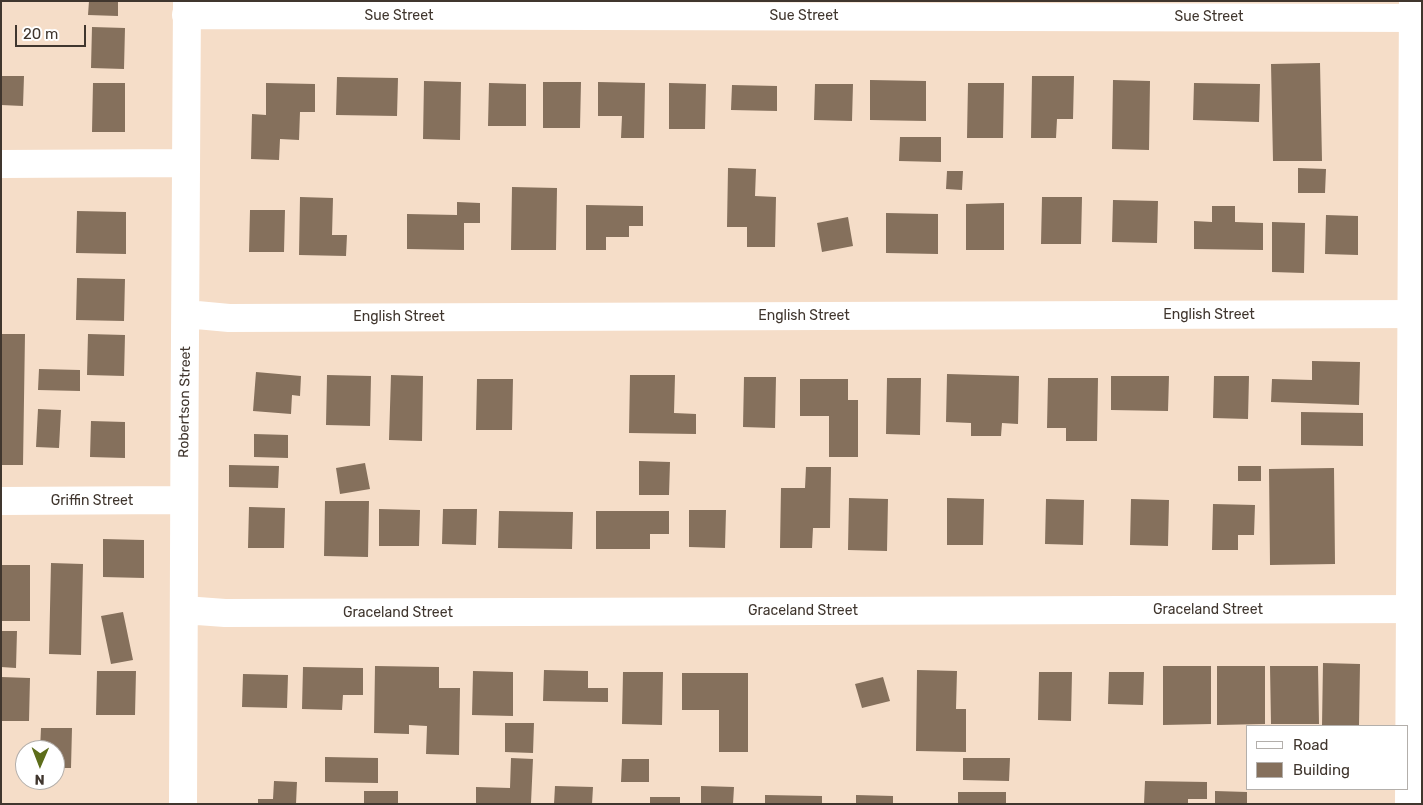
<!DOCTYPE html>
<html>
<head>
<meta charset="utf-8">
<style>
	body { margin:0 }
	#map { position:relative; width:1423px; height:805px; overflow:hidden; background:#f5ddc8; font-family:Rubik,sans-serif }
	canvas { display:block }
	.frame { position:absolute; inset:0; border:2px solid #40362e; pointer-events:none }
	.legend { position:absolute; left:1246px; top:725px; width:162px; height:65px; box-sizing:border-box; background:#fff; border:1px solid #b3afab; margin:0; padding:6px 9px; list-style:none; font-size:15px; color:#40362e }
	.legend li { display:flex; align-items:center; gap:10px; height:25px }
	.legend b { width:25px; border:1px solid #b3afab }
	.north { position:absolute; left:15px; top:740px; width:50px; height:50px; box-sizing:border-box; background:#fff; border:1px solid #b3afab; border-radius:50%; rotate:181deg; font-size:14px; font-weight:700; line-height:20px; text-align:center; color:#40362e }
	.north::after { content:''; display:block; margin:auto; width:18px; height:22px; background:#5d6d1a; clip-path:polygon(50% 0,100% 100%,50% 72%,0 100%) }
	.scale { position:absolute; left:15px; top:25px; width:71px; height:22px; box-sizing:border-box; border:2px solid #40362e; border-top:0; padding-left:6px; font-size:15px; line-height:18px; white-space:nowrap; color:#40362e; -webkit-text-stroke:4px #fff; paint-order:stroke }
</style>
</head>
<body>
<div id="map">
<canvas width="1423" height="805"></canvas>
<div class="frame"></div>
<ul class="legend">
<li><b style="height:6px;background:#fff"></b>Road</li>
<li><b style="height:14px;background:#85705c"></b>Building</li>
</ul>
<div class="north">N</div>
<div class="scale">20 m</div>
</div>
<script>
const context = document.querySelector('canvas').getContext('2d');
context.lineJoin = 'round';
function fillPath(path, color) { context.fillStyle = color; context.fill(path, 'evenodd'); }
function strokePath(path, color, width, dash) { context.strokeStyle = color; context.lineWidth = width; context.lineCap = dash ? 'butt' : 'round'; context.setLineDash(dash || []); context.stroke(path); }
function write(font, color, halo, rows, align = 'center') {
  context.font = font + ' Rubik,sans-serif'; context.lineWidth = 5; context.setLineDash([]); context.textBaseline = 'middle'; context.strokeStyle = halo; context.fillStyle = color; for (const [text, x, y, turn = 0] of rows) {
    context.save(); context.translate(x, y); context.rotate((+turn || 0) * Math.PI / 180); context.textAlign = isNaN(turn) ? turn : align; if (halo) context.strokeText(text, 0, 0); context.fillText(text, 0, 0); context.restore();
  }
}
const building = new Path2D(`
	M89,1H118V16L88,15Z
	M92,27L125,28L124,69L91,68Z
	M1320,63L1322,161H1273L1271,64Z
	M1,76H24L23,106L1,105Z
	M1032,76H1074L1073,119H1057L1056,138H1031Z
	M337,77L398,78L397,116L336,115Z
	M870,80L926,81V121L870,120Z
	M1113,80L1150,81L1149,150L1112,149Z
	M424,81L461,82L460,140L423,139Z
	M543,82H581L580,128H543Z
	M598,82L645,83L644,138H621L622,116H598Z
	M93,83H125V132H92Z
	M266,83L315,84V112H300L299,140L280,139L279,160L251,159L252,114L266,115Z
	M489,83L526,84V126H488Z
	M669,83L706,84L705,129H669Z
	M968,83H1004L1003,138H967Z
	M1194,83L1260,84L1259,122L1193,120Z
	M815,84H853L852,121L814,120Z
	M732,85L777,86V111L731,110Z
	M900,137H941V162L899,161Z
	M728,168L756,169L755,196L776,197L775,247H747V227H727Z
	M1298,168L1326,169L1325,193H1298Z
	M947,171H963L962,190L946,189Z
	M512,187L557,188L556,250H511Z
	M300,197L333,198L332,235H347L346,256L299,255Z
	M1042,197H1082L1081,244H1041Z
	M1113,200L1158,201L1157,243L1112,242Z
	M457,202L480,203V223H464V250L407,249V214L457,215Z
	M1004,203V250H966V204Z
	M586,205L643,206V226H629V237H606V250H586Z
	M1212,206H1235V222L1263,223V250L1194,249V221L1212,222Z
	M250,210H285L284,252H249Z
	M77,211L126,212V254L76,253Z
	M886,213L938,214V254L886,253Z
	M1326,215L1358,216V255L1325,254Z
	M848,217L853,246L822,252L817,223Z
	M1272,222L1305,223L1304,273L1272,272Z
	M77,278L125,279L124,321L76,320Z
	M1,334H25L23,465H1Z
	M88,334L125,335L124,376L87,375Z
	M1312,361L1360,362L1359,405L1271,402L1272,379L1312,380Z
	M39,369L80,370V391L38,390Z
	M256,372L301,376L300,396L292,395L291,414L253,411Z
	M947,374L1019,376L1018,424L1002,423L1001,436H971V423L946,422Z
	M327,375L371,376L370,426L326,425Z
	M391,375L423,376L422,441L389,440Z
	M630,375H675L674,413L696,414V434L629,433Z
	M1111,376H1169L1168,411L1111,410Z
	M1214,376H1249L1248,419L1213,418Z
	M744,377H776L775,428L743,427Z
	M887,378H921L920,435L886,434Z
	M1048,378H1098L1097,441H1066V428H1047Z
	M477,379H513L512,430H476Z
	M800,379H848V400H858V457H829V416H800Z
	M38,409L61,410L59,448L36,447Z
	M1301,412L1363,413V446L1301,445Z
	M91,421L125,422V458L90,457Z
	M254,434L288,435V458L254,457Z
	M639,461L670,462L669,495H639Z
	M365,463L370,489L340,494L336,468Z
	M229,465L279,466L278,488L229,487Z
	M1238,466H1261V481H1238Z
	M806,467H831L830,528H813L812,548H780L781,488H805Z
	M1334,468L1335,564L1270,565L1269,469Z
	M849,498L888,499L887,551L848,550Z
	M947,498L984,499L983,545H947Z
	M1046,499L1084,500L1083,545L1045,544Z
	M1131,499L1169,500L1168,546L1130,545Z
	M325,501H369L368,557L324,556Z
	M1213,504L1255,505L1254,535H1238V550H1212Z
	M249,507L285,508L284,548H248Z
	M379,509L420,510L419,546H379Z
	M443,509H477L476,545L442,544Z
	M689,510H726L725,548L689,547Z
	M499,511L573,512L572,549L498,548Z
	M596,511H669V534H650V549H596Z
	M103,539L144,540V578L103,577Z
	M51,563L83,564L81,655L49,654Z
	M2,565H30V621H1Z
	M123,612L133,660L111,664L101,616Z
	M1,631H17L16,668L1,667Z
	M1323,663L1360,664L1359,726H1322Z
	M375,666L439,667V688H460L459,755L426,754L427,726L409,725V734L374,733Z
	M1163,666H1211V724L1163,725Z
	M1217,666H1265V724L1217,725Z
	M1270,666H1318L1319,724H1271Z
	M303,667L363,668V695H343L342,710L302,709Z
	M544,670L588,671V688H608V702L543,701Z
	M917,670L957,671L956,709H966V752L916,751Z
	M97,671H136L135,715H96Z
	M473,671L513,672V716L472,715Z
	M623,672H663L662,725L622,724Z
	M1039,672H1072L1071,721L1038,720Z
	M1109,672H1144L1143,705L1108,704Z
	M682,673H748V752H719V710H682Z
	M243,674L288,675L287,708L242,707Z
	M1,677L30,678L29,721H1Z
	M883,677L890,701L862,708L855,684Z
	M505,723H534L533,753L505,752Z
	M41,728H72L71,768H55V750H40Z
	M325,757L378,758V783L325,782Z
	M511,758L533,759L531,803L476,804V787L510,788Z
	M963,758H1010L1009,781L963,780Z
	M622,759H649V782H621Z
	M274,781L297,782L296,804H258V799H273Z
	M1145,781L1207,782V799H1188V804H1144Z
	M555,786L593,787L592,804H554Z
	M701,786L734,787L733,804H701Z
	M364,791H398V804H364Z
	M1215,791L1247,792V804H1215Z
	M958,792H1006V804H958Z
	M765,795L822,796V804H765Z
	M856,795L893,796V804H856Z
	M650,797H680V804H650Z`);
const minor = new Path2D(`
	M186,15L1422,18
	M1,164L185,163
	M186,314L229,318L1422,314
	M1,501L183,500
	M184,610L225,613L1422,609
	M183,804C184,536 185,269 187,1`);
const major = new Path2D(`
	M1409,804L1413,1`);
const streetNames = [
	["Sue Street",399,16],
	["Sue Street",804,16],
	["Sue Street",1209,17],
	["English Street",1209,315],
	["English Street",804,316],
	["English Street",399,317],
	["Robertson Street",185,402,-89],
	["Griffin Street",92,501],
	["Graceland Street",1208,610],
	["Graceland Street",803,611],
	["Graceland Street",398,613]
];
fillPath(building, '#85705c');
strokePath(minor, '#fff', 28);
strokePath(major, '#fff', 28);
write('14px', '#40362e', '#fff', streetNames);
</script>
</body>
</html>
